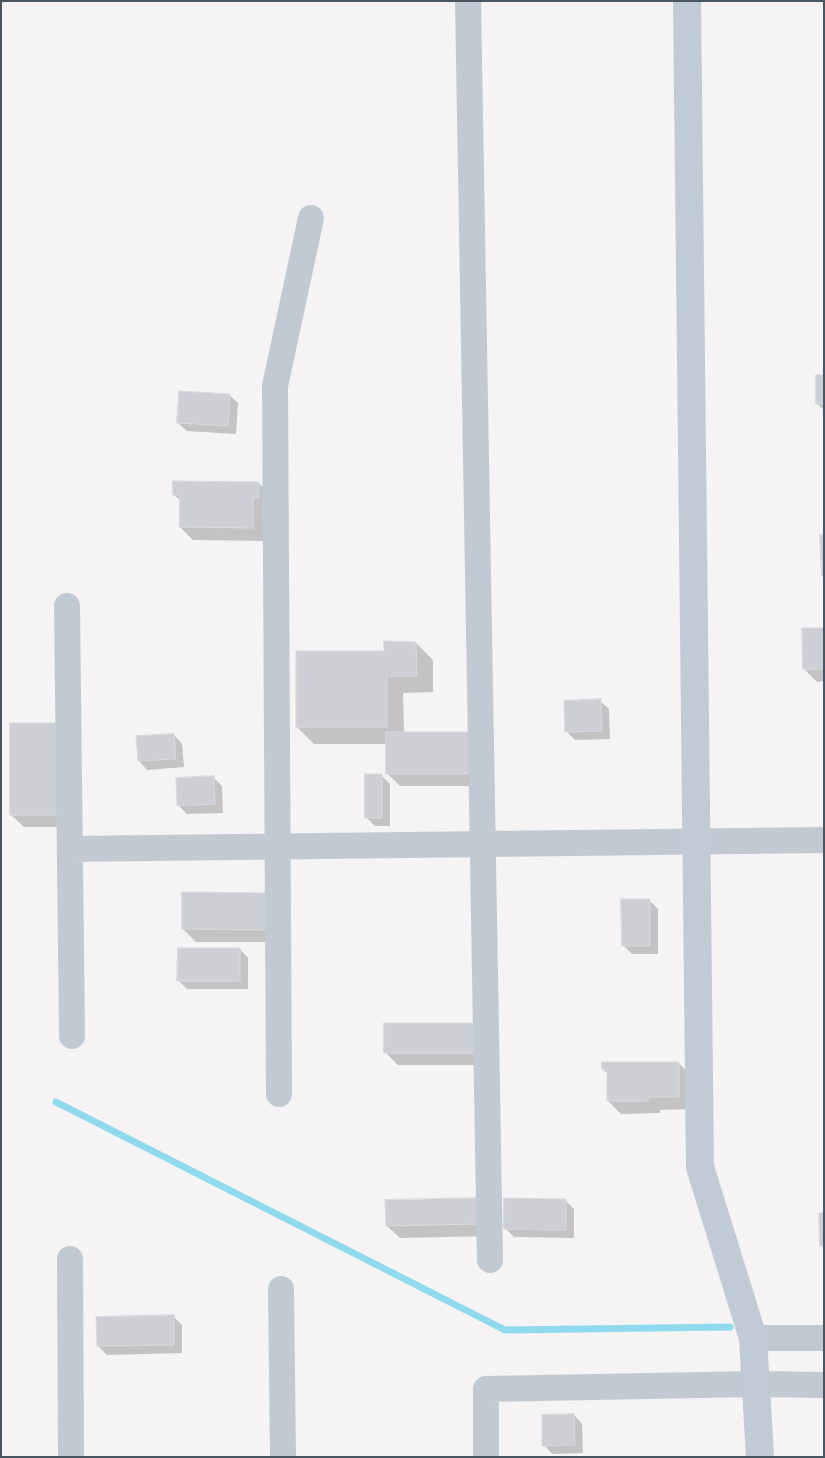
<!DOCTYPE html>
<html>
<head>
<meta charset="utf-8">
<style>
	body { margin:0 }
	#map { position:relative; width:825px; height:1458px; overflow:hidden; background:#f5f3f3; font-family:"Roboto Condensed",sans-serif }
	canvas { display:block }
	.frame { position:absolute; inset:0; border:2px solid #4a5661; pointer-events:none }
</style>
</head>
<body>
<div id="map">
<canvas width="825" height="1458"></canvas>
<div class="frame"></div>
</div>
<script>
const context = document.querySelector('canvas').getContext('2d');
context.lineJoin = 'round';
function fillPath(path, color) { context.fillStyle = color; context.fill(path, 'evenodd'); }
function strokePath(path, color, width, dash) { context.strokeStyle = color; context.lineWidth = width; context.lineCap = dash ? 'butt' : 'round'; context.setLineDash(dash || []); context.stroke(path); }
const shadow = new Path2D(`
	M824,376V410L817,404Z
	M229,395L238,403L236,434L187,431L178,423Z
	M259,483L272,496L265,541L193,540L180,527L181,501L174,495Z
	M824,629V681L817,682L804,669Z
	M416,643L433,660V692L403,693L404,733H472L485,786H400L388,774V744H314L297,727L385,652Z
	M600,701L609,709L610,739L575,740L567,732Z
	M11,724L70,827H24L11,815Z
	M174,735L182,744L184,767L147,770L139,761Z
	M381,775L390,784V826H375L367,818Z
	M213,777L222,786L223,813L187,814L179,806Z
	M266,894L279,942H196L183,929Z
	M649,900L658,909V954H632L624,946Z
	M240,949L248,958V989H187L179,981Z
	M473,1024L486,1065H398L385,1052Z
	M679,1063L691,1076L692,1109L660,1110V1113L621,1114L608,1101V1074L603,1069Z
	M479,1199L492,1236L400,1238L387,1226Z
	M565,1200L574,1209V1238L514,1237L505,1228Z
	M173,1316L182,1325V1353L107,1355L98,1346Z
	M574,1415L582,1424L583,1453L552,1454L544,1445Z`);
const stream = new Path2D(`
	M56,1102L505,1330L730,1327`);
const building = new Path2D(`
	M816,375H824V404H816Z
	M179,391L230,394L228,426L177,423Z
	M173,481L259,482V498H253V528L179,527L180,495H173Z
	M820,535H824V576H822Z
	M802,628H824V669H803Z
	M384,641L416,642L417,676H387V727H296V651H384Z
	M601,699L602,731L565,732L564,701Z
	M10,723H58V815H10Z
	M386,732H472V774H386Z
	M174,734L176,759L138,761L136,736Z
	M365,774H382V818H365Z
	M214,776L215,804L177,806L176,778Z
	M182,892L267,893V930L182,929Z
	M621,899H650V946H622Z
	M178,948H240V981H177Z
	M384,1023H474V1053H384Z
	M602,1062H679V1097H648V1101H607V1069H602Z
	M479,1198L480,1224L386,1226L385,1200Z
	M504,1198L566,1199V1230L504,1229Z
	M819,1213H824V1246H820Z
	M174,1315V1345L97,1346L96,1317Z
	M574,1414L575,1445L542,1446V1415Z`);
const street = new Path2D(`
	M468,1L490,1260
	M67,606L72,1036
	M70,849L824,840
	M279,1094L275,386L311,218
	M70,1259L71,1457
	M281,1289L283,1457
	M753,1338H824
	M486,1457V1389L756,1384L824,1385`);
const secondary = new Path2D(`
	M687,1L700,1167L753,1338L760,1457`);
fillPath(shadow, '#0003');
strokePath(stream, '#90daee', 7);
fillPath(building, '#cdcfd5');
strokePath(building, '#d7d9de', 1);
strokePath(street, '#c1cad2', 26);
strokePath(secondary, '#c1cbd6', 28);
</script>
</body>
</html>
